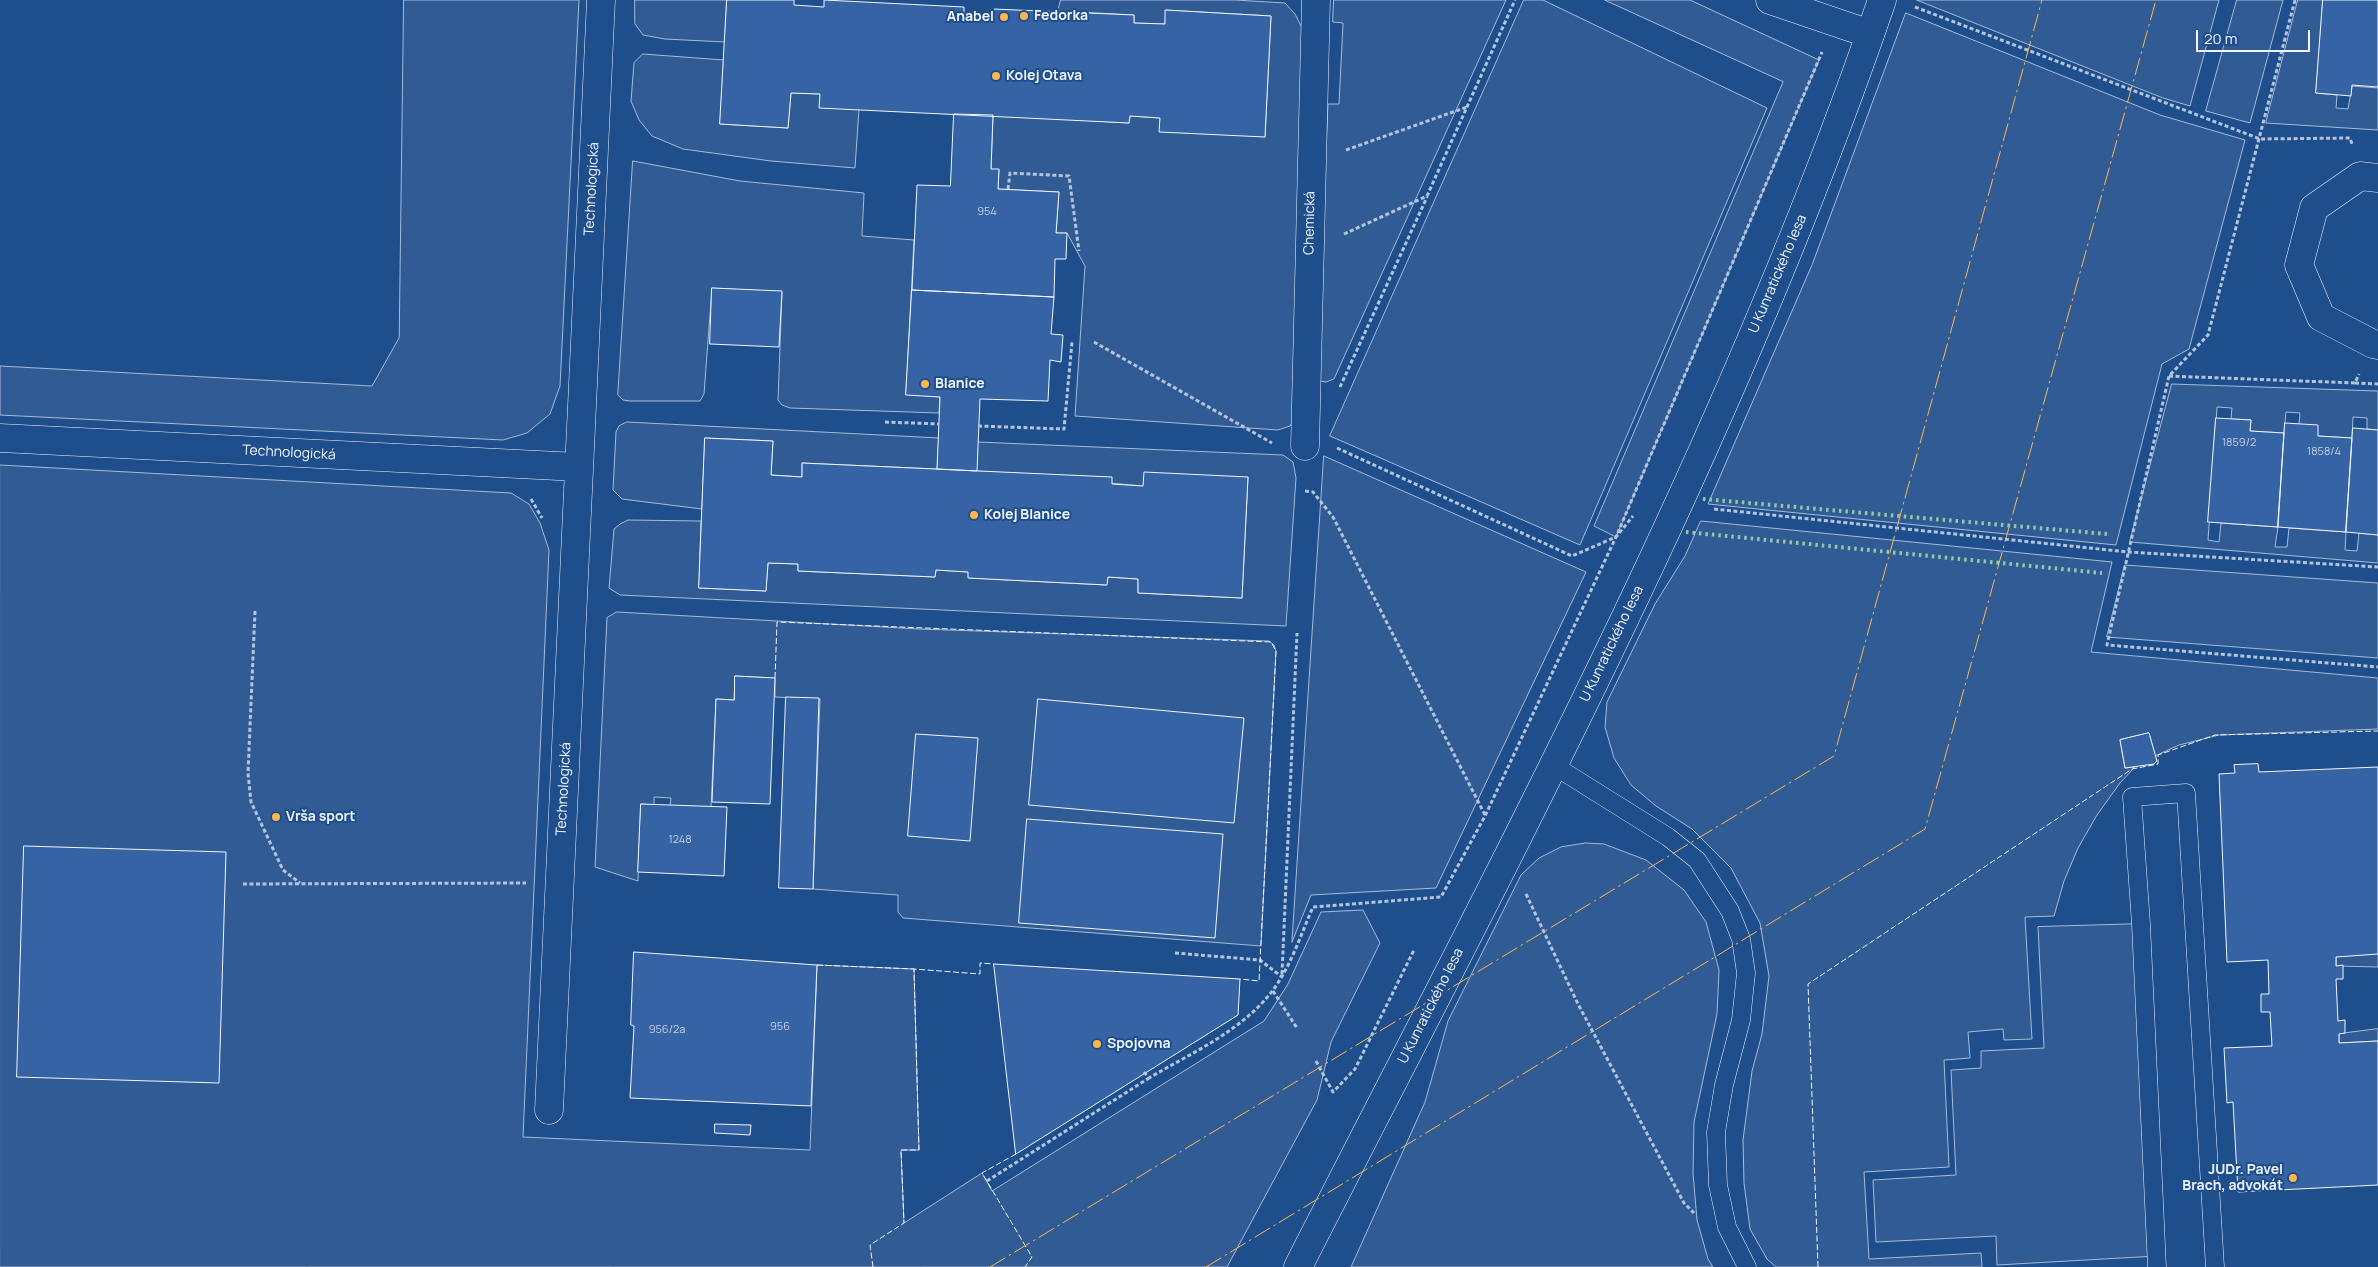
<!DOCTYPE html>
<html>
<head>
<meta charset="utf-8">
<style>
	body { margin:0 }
	#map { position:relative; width:2378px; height:1267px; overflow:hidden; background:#1f4e8c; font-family:Manrope,sans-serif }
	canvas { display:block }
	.scale { position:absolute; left:2196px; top:30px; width:114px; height:22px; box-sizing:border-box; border:2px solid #f2f6ff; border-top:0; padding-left:6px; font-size:15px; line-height:18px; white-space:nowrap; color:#f2f6ff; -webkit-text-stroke:4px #1f4e8c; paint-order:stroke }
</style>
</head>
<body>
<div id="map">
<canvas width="2378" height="1267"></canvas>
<div class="scale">20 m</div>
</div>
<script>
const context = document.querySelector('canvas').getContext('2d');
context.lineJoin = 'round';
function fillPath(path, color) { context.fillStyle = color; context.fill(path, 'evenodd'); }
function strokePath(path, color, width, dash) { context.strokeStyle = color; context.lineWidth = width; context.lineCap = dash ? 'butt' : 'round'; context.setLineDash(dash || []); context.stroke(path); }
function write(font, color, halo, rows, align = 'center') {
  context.font = font + ' Manrope,sans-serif'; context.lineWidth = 4; context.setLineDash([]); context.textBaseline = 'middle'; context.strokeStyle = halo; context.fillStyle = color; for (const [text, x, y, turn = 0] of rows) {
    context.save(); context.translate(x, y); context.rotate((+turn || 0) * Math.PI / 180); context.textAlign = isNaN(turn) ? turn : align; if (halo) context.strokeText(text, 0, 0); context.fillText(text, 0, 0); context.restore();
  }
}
const built = new Path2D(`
	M404,0H579L560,386L550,414L527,433L503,440L0,415V366L372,386L399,338Z
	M635,0H727L725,42L665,39L643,35L635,24Z
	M1061,0H1235L1285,3L1295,14L1303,30L1296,415L1290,426L1278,430L1075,416L1085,266L1067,233H1056L1059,192L998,189L999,170L991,169L993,115L1129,123L1130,116L1160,118L1265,137L1271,16L1166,10L1165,24L1134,23V15L1058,11Z
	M1334,0H1506L1334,379L1326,382L1320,381L1315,373L1328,104H1339L1343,23L1333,22Z
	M1524,0H1543L1767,108L1580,545L1330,436Z
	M1605,0H1690L1819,60L1616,537L1594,526L1783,82Z
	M1917,0H2219L2190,106L2163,98Z
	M2237,0H2283L2250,123L2206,111Z
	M2298,0H2323L2316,93L2337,95L2336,108L2348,109L2352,86L2378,88V130L2266,123Z
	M1906,13L2160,115L2245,140L2189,349L2162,364L2116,545L1708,504L1812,265Z
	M643,54L724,60L720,124L788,128L791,93L820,94L859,109L855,168L771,161L683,149L652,136L639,120L631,101L634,63Z
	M633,161L740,181L864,193L862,236L914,240L906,394L940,397L939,413L790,408L782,405L778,400L782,292L712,288L704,394L700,401H630L623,400L618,395Z
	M2172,384L2378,391V430L2367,429V418L2353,417L2352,438L2318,436L2299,424L2300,413L2286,412L2284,433L2250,431L2251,420L2231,419L2232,408L2217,407L2208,540L2219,542L2221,523L2278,527L2275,547H2287L2289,528L2346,532L2345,550L2357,551L2359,533L2378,535V563L2130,542Z
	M627,422L939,438L937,469L802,463V477L771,475L773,441L705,438L702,509L622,499L613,490L616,432L619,426Z
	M978,442L1283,455L1293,462L1296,478L1286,626L620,595L609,588L614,529L620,524L628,520L701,521L699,588L766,591L768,563L798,564V571L935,577L936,570L968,572L969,578L1106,585L1108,577L1138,579V593L1242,598L1248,477L1143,486L977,471Z
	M1324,456L1586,572L1436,888L1311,895L1292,942Z
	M0,465L511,493L529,504L540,523L549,550L523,1137L810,1150L817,965L914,969L919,1150H901L904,1223L982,1173L992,1191L1264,1021L1288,984L1321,912L1363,910L1380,943L1331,1042L1317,1100L1227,1267H0Z
	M1701,521L2112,562L2091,652L2378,678V729L2219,735L2179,745L2155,756L2149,733L2120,740L2125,768L2135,767L2120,783L2097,815L2078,848L2064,881L2054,916L2025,917L2032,1039L2004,1040L2003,1029L1968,1032L1970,1058L1944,1060L1949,1167L1864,1172L1869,1259L1981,1253L1982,1267H1776L1767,1259L1750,1229L1744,1183L1743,1140L1752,1071L1762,1034L1769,976L1760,923L1731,868L1692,829L1656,806L1631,785L1614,758L1605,727L1607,702L1655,604L1685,556Z
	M2125,565L2378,583V658L2107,637Z
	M617,612L919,629L1269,641L1274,645L1276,651L1261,946L903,918L898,912V895L813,889L820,699L775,697V678L735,676L734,700L716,699L711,807L670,806L671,798L654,797V805L641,804L638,881L595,867L607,618Z
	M1586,843L1604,844L1646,860L1684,890L1706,922L1719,970L1717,1014L1694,1122L1693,1173L1697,1220L1708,1259L1713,1267H1351L1425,1102L1448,1021L1521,875L1539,858L1561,847Z
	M2141,924L2157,1256L1997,1265L1996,1236L1876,1242L1873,1180L1956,1175L1951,1070L1981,1068V1051L2044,1048L2038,927Z
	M2378,954V967L2336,966V957Z
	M2378,1029V1041L2339,1043V1034Z`);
const building = new Path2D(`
	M727,0H794V5L824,7V0L964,7V13L993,15L994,9L1134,15V23L1165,24V10L1271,16L1265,137L1159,132L1160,118L1130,116L1129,123L819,108L820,94L791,93L788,128L720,124Z
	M2323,0H2378V87L2352,85L2351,96L2316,93Z
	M954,114L993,115L991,169H999L998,189L1059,192L1056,233H1067L1066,259H1055L1054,297L912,290L917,185L950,186Z
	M712,288L782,291L779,347L710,344Z
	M912,290L1054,297L1051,334L1063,335L1061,362L1050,360L1048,401L980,399L977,471L937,469L940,397L906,395Z
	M2216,418L2251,420L2250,431L2284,433L2278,527L2208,522Z
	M2285,423L2318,425V436L2352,438L2346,532L2278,527Z
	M2353,428L2378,430V535L2346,532Z
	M705,438L773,441L771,475L802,477V463L1112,477V484L1143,486L1144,472L1248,477L1242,598L1138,593V579L1108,577L1107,585L968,578V572L936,570L935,577L798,571V564L768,563L766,591L699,588Z
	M735,676L775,678L770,804L712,802L716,699L734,700Z
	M786,697L819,698L813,889L779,888Z
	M1038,699L1244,718L1234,823L1029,805Z
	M2149,733L2157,761L2154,764L2125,768L2120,740Z
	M916,734L978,738L970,841L908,836Z
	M2258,764L2259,772L2378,767V954L2336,957V966L2343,965V979H2336L2338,1021L2345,1020V1033L2339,1034V1043L2378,1041V1185L2238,1192L2233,1102L2227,1103L2224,1048L2272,1046L2270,1012H2261V994H2269L2268,960L2227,962L2219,774L2235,773L2234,765Z
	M641,804L727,807L724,876L638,872Z
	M1027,819L1223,834L1215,938L1019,923Z
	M24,846L226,852L219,1083L17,1077Z
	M634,952L817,965L811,1106L630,1098L634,1026L631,1025Z
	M994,964L1240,979L1238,1015L1016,1154Z
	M715,1124L751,1125L750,1135L715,1133Z`);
const path = new Path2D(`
	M2295,0L2208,335L2169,376L2107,645L2378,667
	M1915,7L2260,139L2350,138L2352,144
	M1346,150L1467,107
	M1008,189L1010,173L1069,176L1079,251
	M1344,234L1427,196L1515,0
	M1094,342L1272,443
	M2169,376L2355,383L2359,374
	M2355,383L2378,384
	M1340,387L1427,197
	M885,422L939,424
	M978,426L1064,429L1072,342
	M1337,448L1572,556L1616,537L1633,516
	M1305,491L1313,492L1333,517L1486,817
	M531,499L542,518
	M1714,509L2128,552L2378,567
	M255,611L248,773L251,802L283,870L300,883
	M243,884L526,883
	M1526,894L1578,1004L1684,1203L1694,1213
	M1175,953L1260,960L1282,977
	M1282,974L1297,633
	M1273,991L1297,1028
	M1316,1061L1333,1092L1355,1069L1414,950
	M1144,1072L1149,1078C1193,1052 1242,1031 1273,990C1291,966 1301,934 1313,907L1441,897L1485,816L1616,537L1822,52
	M987,1181L1149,1078`);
const service = new Path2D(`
	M1553,765L1668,837L1697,860L1730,911L1741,939L1746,973L1741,1020L1724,1085L1716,1132L1718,1185L1727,1227L1747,1267
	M2157,1267L2141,924L2132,797L2186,793L2215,1267`);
const minor = new Path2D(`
	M1770,0L1870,34
	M2378,178L2360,176L2314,208L2299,265L2321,317L2373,344L2378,345
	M0,438L578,467
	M1305,446L1316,0
	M549,1110L601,0`);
const tertiary = new Path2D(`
	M1298,1267C1509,853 1732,441 1882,0`);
const hedge = new Path2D(`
	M1703,499L2107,534
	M1686,532L2102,573`);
const fence = new Path2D(`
	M775,678L777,622L1271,642L1276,651L1259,981L1240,979
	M817,965L914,969
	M1016,1154L982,1173L1032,1257L1025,1267
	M873,1267L870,1245L904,1223L901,1150H919L914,969L980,974V963L994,964
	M1818,1267L1808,984L2132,769L2158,764V755L2215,735L2378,731`);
const power = new Path2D(`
	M990,1267L1834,756L2042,0
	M1206,1267L1925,829L2156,0`);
const markers = [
	[1024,16,5,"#ffb74d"],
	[1004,17,5,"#ffb74d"],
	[996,76,5,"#ffb74d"],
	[925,384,5,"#ffb74d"],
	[974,515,5,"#ffb74d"],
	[276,817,5,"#ffb74d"],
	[1097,1044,5,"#ffb74d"],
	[2293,1178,5,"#ffb74d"]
];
const numberNames = [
	["954",987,212],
	["1859/2",2239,443],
	["1858/4",2324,452],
	["1248",680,840],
	["956",780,1027],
	["956/2a",667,1030]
];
const poiNames = [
	["Fedorka",1034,16],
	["Anabel",994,17,"right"],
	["Kolej Otava",1006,76],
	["Blanice",935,384],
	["Kolej Blanice",984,515],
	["Vrša sport",286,817],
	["Spojovna",1107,1044],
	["JUDr. Pavel",2283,1170,"right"],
	["Brach, advokát",2283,1186,"right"]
];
const streetNames = [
	["Technologická",592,189,-87],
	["Chemická",1310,223,-89],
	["U Kunratického lesa",1778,274,-67],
	["Technologická",289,453,3],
	["U Kunratického lesa",1612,644,-64],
	["Technologická",564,789,-87],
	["U Kunratického lesa",1431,1006,-63]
];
fillPath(built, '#305b95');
strokePath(built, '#a8bbd7', 1);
fillPath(building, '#3563a3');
strokePath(building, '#f2f6ff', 1);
strokePath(service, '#f2f6ff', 19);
strokePath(minor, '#f2f6ff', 29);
strokePath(tertiary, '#f2f6ff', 29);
strokePath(path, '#b3c4dc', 3, [4, 2.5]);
strokePath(service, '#1f4e8c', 18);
strokePath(minor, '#1f4e8c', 28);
strokePath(tertiary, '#1f4e8c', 28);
strokePath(hedge, '#97c8a6', 4, [2.5, 4]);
strokePath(fence, '#f2f6ff', 1, [6, 2.5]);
strokePath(power, '#ffb74d', 1, [18, 4, 2.5, 4]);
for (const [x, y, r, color] of markers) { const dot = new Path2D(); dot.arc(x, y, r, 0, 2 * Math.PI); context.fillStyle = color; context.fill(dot); strokePath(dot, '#1f4e8c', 2); }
write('11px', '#c3d1e8', null, numberNames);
write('bold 14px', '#f2f6ff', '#1f4e8c', poiNames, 'left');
write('14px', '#f2f6ff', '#1f4e8c', streetNames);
</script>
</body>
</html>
